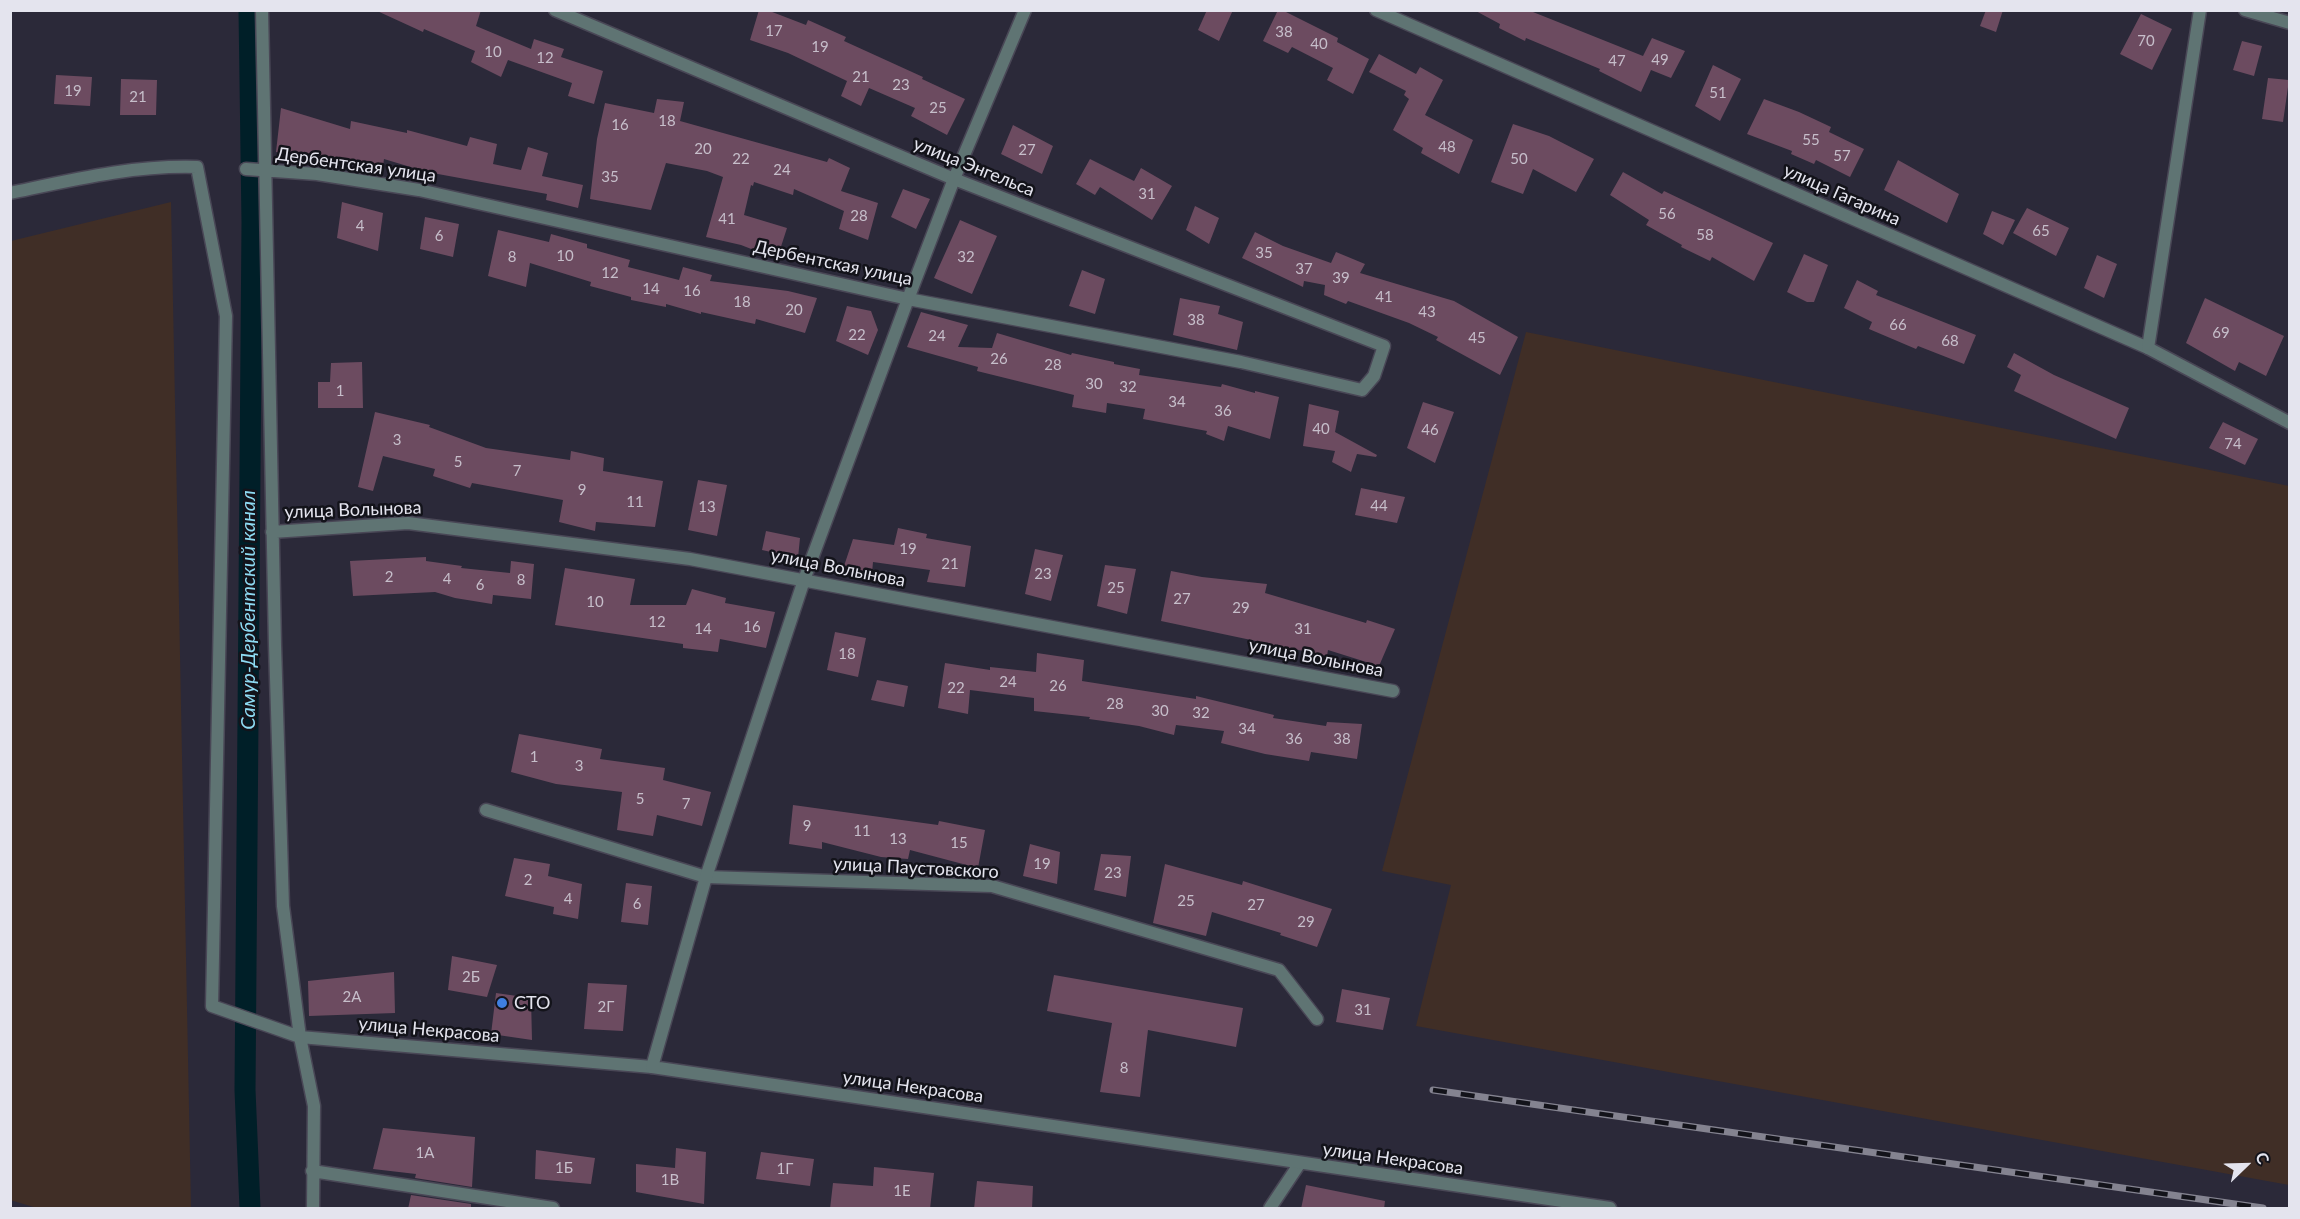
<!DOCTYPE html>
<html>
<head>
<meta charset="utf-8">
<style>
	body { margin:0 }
	#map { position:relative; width:2300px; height:1219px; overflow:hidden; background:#2b2939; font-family:Lato,sans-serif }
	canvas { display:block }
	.frame { position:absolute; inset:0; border:12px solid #e4e4ee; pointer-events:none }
	.north { position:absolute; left:2216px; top:1135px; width:60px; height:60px; -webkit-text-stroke:4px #13131a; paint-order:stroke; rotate:67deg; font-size:16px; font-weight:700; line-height:24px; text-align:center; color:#e4e4ee }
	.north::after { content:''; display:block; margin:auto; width:21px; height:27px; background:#e4e4ee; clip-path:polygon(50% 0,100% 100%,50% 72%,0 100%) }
</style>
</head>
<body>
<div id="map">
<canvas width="2300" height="1219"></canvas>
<div class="frame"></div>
<div class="north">С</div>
</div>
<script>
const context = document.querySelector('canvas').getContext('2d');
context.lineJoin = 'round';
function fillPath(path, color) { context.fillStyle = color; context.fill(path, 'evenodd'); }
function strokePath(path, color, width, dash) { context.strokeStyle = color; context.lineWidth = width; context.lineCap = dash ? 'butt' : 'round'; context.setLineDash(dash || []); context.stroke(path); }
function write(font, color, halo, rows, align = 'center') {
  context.font = font + ' Lato,sans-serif'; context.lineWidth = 5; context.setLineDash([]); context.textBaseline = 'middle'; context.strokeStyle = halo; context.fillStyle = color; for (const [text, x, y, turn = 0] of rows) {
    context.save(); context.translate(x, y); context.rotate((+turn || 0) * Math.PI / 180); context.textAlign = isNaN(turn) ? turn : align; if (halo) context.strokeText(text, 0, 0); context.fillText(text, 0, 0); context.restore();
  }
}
const industrial = new Path2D(`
	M171,202L191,1208H37L10,1200L11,241Z
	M1526,332L2289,486V1185L1416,1026L1451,885L1382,871Z`);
const canal = new Path2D(`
	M249,10L252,223L245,1090L250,1208`);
const building = new Path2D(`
	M375,10H481L476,26L531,49L534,39L564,49L561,57L603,71L594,104L568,96L572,83L508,60L501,77L471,62L475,51L424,29L423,32Z
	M759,10H767L806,25L808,20L846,37L844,41L923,77L922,79L965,99L947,135L911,116L915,108L869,88L861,106L841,96L847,81L788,53L750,40Z
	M1207,10H1233L1219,41L1198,30Z
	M1278,10H1282L1338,38L1337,42L1369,59L1353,94L1327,80L1333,68L1292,47L1288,53L1263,41Z
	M1474,10H1528L1643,56L1652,38L1685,51L1671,78L1651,70L1641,92L1599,71L1600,69L1526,38L1525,41L1499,28L1500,24Z
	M1986,10H2003L1996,32L1980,26Z
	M2141,14L2172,29L2152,70L2120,54Z
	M2242,41L2262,46L2254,76L2233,70Z
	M1379,54L1416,74L1420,67L1443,80L1425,115L1473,140L1459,174L1421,153L1423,148L1393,130L1409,99L1404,95L1406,91L1369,72Z
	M1713,65L1741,79L1720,121L1695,106Z
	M56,75L92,77L90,106L54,104Z
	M2268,78L2289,80L2283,122L2262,119Z
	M121,79L157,80L156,115H120Z
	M657,99L684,102L680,121L827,162L829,158L850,168L841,191L878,203L868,240L839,229L844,211L794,189L793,195L754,182L753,186L751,185L744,215L787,228L777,259L741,245L706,237L723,177L707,171L666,163L651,210L590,199L597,139L605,103L654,113Z
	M1764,99L1799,112L1831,127L1829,132L1864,149L1850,177L1816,160L1814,164L1791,154L1792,151L1747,134Z
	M281,108L350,129L351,121L407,133V130L467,146L470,137L497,144L493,164L521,170L528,147L548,153L542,176L583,185L578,208L546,200L547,194L427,172L384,159L383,166L276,152Z
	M1513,124L1549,136L1594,159L1576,192L1533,169L1523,194L1491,182Z
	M1013,125L1053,146L1042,174L1001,154Z
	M1090,159L1134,181L1141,168L1172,186L1152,220L1100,187L1095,195L1076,184Z
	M1898,160L1959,194L1947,223L1884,190Z
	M1623,172L1662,194L1664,191L1773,243L1754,281L1712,257L1710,261L1681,247L1682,245L1646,225L1649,220L1610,195Z
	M903,189L930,199L916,229L891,217Z
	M342,202L383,213L378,251L337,238Z
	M1195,206L1219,218L1209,244L1186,230Z
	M2027,208L2069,228L2056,256L2013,233Z
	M1992,211L2015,220L2003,245L1983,234Z
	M425,217L459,224L453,257L420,249Z
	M960,220L997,236L972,294L934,278Z
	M498,230L549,242L551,234L587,244V248L630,260L628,267L679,280L683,267L712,275L710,281L788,291L817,298L805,333L756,319L755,324L701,312V314L666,304V307L631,300V297L590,286L591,282L530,263L526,287L488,276Z
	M1255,232L1283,246L1331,263L1336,252L1365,264L1360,273L1454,301L1518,337L1500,375L1436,340L1438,337L1409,323L1348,301L1346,304L1324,295L1325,285L1304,281L1303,287L1242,258Z
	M1804,254L1828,265L1814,302H1807L1787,292Z
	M2097,255L2117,264L2104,298L2084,288Z
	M1082,270L1105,279L1095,314L1069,306Z
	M1857,280L1878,291L1876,295L1976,335L1964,364L1918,346L1916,349L1869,329L1872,322L1844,308Z
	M1180,298L1220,306L1218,314L1243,322L1237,350L1173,335Z
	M2205,298L2284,336L2266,376L2239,362L2235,371L2186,343Z
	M847,306L871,311L878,330L868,355L836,341Z
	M921,312L968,325L958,347L992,348L997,333L1071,355L1072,353L1114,362V364L1140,369L1139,375L1221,387L1222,384L1255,393V391L1279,397L1270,439L1228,426L1224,441L1206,434L1207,431L1143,419L1145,409L1107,403L1106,413L1072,407L1074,395L977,371L978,367L907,347Z
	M2014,353L2054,375L2129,408L2116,439L2014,391L2021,375L2007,367Z
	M362,362L363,408H318V382H330L331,363Z
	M1423,402L1454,412L1435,463L1407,448Z
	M1309,404L1339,411L1335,432L1377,455L1376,457L1357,454L1351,472L1332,462L1335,451L1303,446Z
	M375,412L430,425L429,427L486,448L570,460L571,451L604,458L603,471L663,481L655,527L596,522L595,531L559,522L563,500L472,483L470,488L433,476L435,469L383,456L373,491L358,487Z
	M2223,422L2258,439L2245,465L2209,448Z
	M698,480L727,485L717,536L688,530Z
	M1361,488L1405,497L1397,523L1355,515Z
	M898,528L927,534L926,538L971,546L965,587L927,582L930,570L873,562L872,573L844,566L853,539L894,545Z
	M766,531L800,538L798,558L762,550Z
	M1035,549L1063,555L1051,601L1025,594Z
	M426,557V561L462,566L461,568L510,573L511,561L534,564L531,599L493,595L492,604L455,598L435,592L353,596L350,561Z
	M1105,565L1136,569L1127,614L1097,606Z
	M565,568L635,579L630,605H686L692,589L726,598L725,603L775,612L766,648L720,639L718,652L683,648V644L555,625Z
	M1171,571L1202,577L1267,584L1265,593L1366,623L1367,620L1395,629L1379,666L1328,650L1327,656L1161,621Z
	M835,632L866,638L858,677L827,670Z
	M1037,653L1084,660L1082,681L1196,699V696L1274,715L1273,718L1326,726L1327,722L1362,724L1357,759L1311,752L1309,761L1265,754L1221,743L1224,731L1176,725L1174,735L1139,726L1089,719L1090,717L1034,711V698L970,690L968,714L938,708L945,663L990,670V667L1036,672Z
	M877,680L908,686L904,707L871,700Z
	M519,734L602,749L600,759L665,768L663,780L711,792L702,826L657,815L653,836L617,830L622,792L556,784L511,772Z
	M793,805L938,825L939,821L985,830L978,868L910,850L908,859L881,857L822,842V849L789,844Z
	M1030,844L1060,852L1057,884L1023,876Z
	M1101,854L1131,856L1126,897L1094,890Z
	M514,858L550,864L548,876L582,884L578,919L553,914L554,907L505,896Z
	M1165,864L1242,885L1243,881L1332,909L1317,947L1280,935L1281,933L1212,912L1206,936L1153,923Z
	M626,883L652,886L648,925L621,922Z
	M452,956L497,965L487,997L448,990Z
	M394,972L395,1013L309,1016L308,981Z
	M1054,975L1243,1008L1236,1047L1148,1030L1140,1097L1100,1092L1112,1023L1047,1011Z
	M588,983L627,985L623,1031L584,1029Z
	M1342,989L1390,998L1383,1030L1336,1022Z
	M496,993L531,998L532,1040L491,1034Z
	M383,1128L475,1137L472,1187L415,1178L416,1174L373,1169Z
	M676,1148L706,1152L704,1204L636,1192V1164L675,1168Z
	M536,1150L595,1158L591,1184L535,1179Z
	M761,1152L814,1159L810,1186L756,1179Z
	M874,1167L934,1173L930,1209H830L833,1183L873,1186Z
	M977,1181L1033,1186L1032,1209H974Z
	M1306,1185L1385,1201L1384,1209H1301Z
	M411,1195L471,1204V1209H408Z`);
const minor = new Path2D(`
	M262,10L275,645L283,906L300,1037L314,1106L313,1208
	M1376,10L2148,348
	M2245,10L2290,23
	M246,169L317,174L419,190L908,299L1241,362L1362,390L1374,376L1384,346L954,179L555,10
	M10,193C72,180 133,165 197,167L226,316L212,1006L300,1037L652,1067
	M272,532L408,523L690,559L1393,691
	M486,810L706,877L992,886L1279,970L1317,1019
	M312,1171L553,1208
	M1270,1208L1300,1163`);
const tertiary = new Path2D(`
	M1025,10L954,179L908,299L804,580L706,877L652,1067L1610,1208
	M2200,10L2148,348L2290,423`);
const rail = new Path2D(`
	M1433,1090L2263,1208`);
const markers = [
	[502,1003,6,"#3f7fe0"]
];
const numberNames = [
	["17",774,31],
	["38",1284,32],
	["70",2146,41],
	["40",1319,44],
	["19",820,47],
	["10",493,52],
	["12",545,58],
	["49",1660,60],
	["47",1617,61],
	["21",861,77],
	["23",901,85],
	["19",73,91],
	["51",1718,93],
	["21",138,97],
	["25",938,108],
	["18",667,121],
	["16",620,125],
	["55",1811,140],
	["48",1447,147],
	["20",703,149],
	["27",1027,150],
	["57",1842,156],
	["22",741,159],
	["50",1519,159],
	["24",782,170],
	["35",610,177],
	["31",1147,194],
	["56",1667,214],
	["28",859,216],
	["41",727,219],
	["4",360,226],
	["65",2041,231],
	["58",1705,235],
	["6",439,236],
	["35",1264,253],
	["10",565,256],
	["8",512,257],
	["32",966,257],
	["37",1304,269],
	["12",610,273],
	["39",1341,278],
	["14",651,289],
	["16",692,291],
	["41",1384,297],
	["18",742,302],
	["20",794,310],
	["43",1427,312],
	["38",1196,320],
	["66",1898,325],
	["69",2221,333],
	["22",857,335],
	["24",937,336],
	["45",1477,338],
	["68",1950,341],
	["26",999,359],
	["28",1053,365],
	["30",1094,384],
	["32",1128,387],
	["1",340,391],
	["34",1177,402],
	["36",1223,411],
	["40",1321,429],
	["46",1430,430],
	["3",397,440],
	["74",2233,444],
	["5",458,462],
	["7",517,471],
	["9",582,490],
	["11",635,502],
	["44",1379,506],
	["13",707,507],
	["19",908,549],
	["21",950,564],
	["23",1043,574],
	["2",389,577],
	["4",447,579],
	["8",521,580],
	["6",480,585],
	["25",1116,588],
	["27",1182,599],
	["10",595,602],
	["29",1241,608],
	["12",657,622],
	["16",752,627],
	["14",703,629],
	["31",1303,629],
	["18",847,654],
	["24",1008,682],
	["26",1058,686],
	["22",956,688],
	["28",1115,704],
	["30",1160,711],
	["32",1201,713],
	["34",1247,729],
	["36",1294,739],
	["38",1342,739],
	["1",534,757],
	["3",579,766],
	["5",640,799],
	["7",686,804],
	["9",807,826],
	["11",862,831],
	["13",898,839],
	["15",959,843],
	["19",1042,864],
	["23",1113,873],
	["2",528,880],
	["4",568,899],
	["25",1186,901],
	["6",637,904],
	["27",1256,905],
	["29",1306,922],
	["2Б",471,977],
	["2А",352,997],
	["2Г",606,1007],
	["31",1363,1010],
	["8",1124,1068],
	["1А",425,1153],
	["1Б",564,1168],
	["1Г",785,1169],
	["1В",670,1180],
	["1Е",902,1191]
];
const streetNames = [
	["Дербентская улица",356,165,8],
	["улица Энгельса",974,167,22],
	["улица Гагарина",1842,195,24],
	["Дербентская улица",833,263,12],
	["улица Волынова",353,510,-2],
	["улица Волынова",838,568,11],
	["улица Волынова",1316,658,11],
	["улица Паустовского",916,868,3],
	["улица Некрасова",429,1030,5],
	["улица Некрасова",913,1087,8],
	["улица Некрасова",1393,1159,8]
];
const poiNames = [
	["СТО",514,1003]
];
const waterNames = [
	["Самур-Дербентский канал",249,610,-90]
];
fillPath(industrial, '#402e26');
strokePath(canal, '#001f28', 21);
fillPath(building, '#6c4b60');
strokePath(minor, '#494756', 15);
strokePath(tertiary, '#494756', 15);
strokePath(minor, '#5f7473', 12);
strokePath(tertiary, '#5f7473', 12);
strokePath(rail, '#848390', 7);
strokePath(rail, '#13131a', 4.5, [14]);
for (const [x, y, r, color] of markers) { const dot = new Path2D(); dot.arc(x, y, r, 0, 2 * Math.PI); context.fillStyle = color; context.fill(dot); strokePath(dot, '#13131a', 2); }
write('15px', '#c6beca', null, numberNames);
write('18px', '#e4e4ee', '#13131a', streetNames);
write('18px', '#e4e4ee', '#13131a', poiNames, 'left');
write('italic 20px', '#8ddbf3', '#13131a', waterNames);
</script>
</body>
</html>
